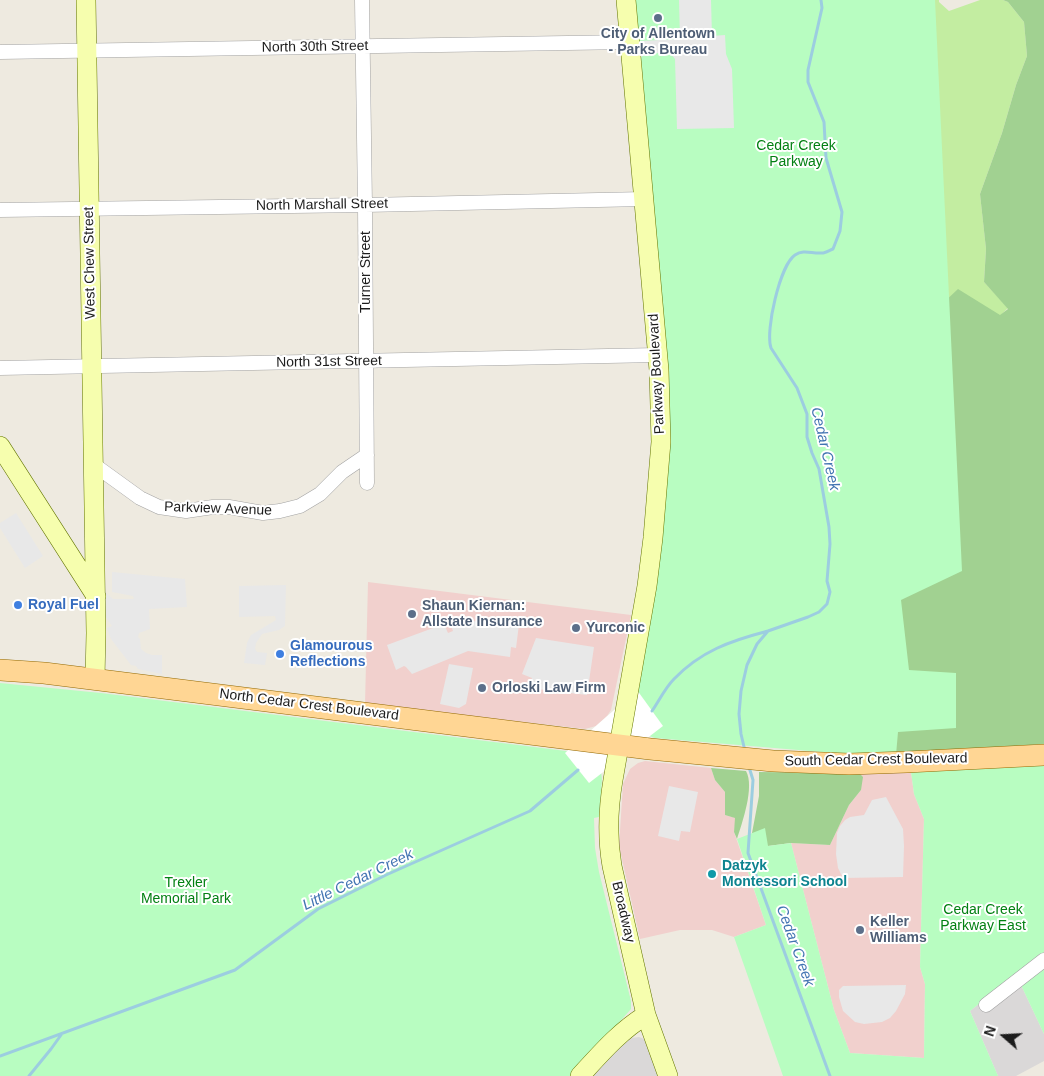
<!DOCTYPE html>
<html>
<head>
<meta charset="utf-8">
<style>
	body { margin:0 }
	#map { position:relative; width:1044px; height:1076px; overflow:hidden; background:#eeeae0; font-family:Helvetica,sans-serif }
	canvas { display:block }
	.north { position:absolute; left:979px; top:1011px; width:50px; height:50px; -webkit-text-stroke:4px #fff; paint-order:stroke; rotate:289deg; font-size:14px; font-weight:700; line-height:20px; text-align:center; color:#1c1c1c }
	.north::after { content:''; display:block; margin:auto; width:18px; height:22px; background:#1c1c1c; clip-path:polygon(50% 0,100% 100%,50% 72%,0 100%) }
</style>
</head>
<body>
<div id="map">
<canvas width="1044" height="1076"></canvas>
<div class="north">N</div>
</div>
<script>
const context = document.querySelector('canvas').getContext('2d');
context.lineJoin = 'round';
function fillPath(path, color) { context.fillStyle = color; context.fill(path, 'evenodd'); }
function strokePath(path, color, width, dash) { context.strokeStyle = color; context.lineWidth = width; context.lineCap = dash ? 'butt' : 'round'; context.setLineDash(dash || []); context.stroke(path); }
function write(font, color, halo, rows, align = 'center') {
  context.font = font + ' Helvetica,sans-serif'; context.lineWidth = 4; context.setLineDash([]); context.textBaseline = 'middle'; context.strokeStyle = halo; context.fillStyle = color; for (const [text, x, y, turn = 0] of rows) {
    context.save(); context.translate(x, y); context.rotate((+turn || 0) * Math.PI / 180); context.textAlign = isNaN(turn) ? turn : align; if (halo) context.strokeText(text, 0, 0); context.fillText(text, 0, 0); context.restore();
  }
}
const residential = new Path2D(`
	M1044,952V967L1021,985L1044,1034V1061L1016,1076H998L970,1011Z
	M639,1037L644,1039L647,1045L658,1076H589L612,1052L632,1038Z`);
const commercial = new Path2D(`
	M368,582L631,615L611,710L607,716L596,726L585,729L365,704Z
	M645,761L711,768L715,780L725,792V815L736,818L734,832L766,925L734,937L712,930H680L640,939L619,846L623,784L630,769L638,763Z
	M911,772L914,794L924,819L920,967L925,984L924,1058L850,1053L834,1010L791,843L830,845L849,805L861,790L859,773Z`);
const grass = new Path2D(`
	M912,0H939V2L949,11L980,0H1003L1008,2L1024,22L1027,56L1016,85L1002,133L980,194L986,249L984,282L1008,308L1000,316L980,304L780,675Z`);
const forest = new Path2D(`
	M1003,0H1044V744L896,755L841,730L906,674L885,653L940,306L958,289L1000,315L1008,309L984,282L986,249L980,194L1002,133L1016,85L1027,56L1024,22L1008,2Z
	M711,768L746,771C755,787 742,823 737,839L734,832L735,818L725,815V792L715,780Z
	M759,772L845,773H859L863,777L861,790L849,805L830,845L791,843L768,846L752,833L759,796Z`);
const park = new Path2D(`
	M634,0H935L962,571L901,600L909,670L956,673V728L898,732L896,755L834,753L655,738C642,735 639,725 635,714L669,387L641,58L639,41L637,35Z
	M0,683L101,693L582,753L601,771L602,780L599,817L594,818L595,848L599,872L631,1001V1009L572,1076H0Z
	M1044,763V952L970,1011L998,1076H783L734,937L766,925L737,839L765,828L768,846L791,843L834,1010L850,1053L924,1058L925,984L920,967L924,819L914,794L911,772Z
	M1044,967V1034L1021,985Z`);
const parking = new Path2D(`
	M679,0H711L712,36L725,35L726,54L732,69L734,128L677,129L675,59L670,53L665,52L643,55L641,58L639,41L680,39Z
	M16,513L43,556L25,568L0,528V523Z
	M112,572L185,579L187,607L149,609L150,629L139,633L138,637L140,639L141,649L146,653L152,655H162V674L138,669L136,666L131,665L111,639L107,628L112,626L105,616V592L113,599H134L133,596L112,592Z
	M286,585L285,626L279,630L262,634L256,643L255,649L257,652L267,653L265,665L244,663L247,643L251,635L276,620L275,616L239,617V586Z
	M463,619L489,624L490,620L519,624L516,648L511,647L510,657L468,651L412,674L406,667L404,666L396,670L387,645L444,624L448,633L453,631L450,623Z
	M536,638L594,647L587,695L529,688L532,678L522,674Z
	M449,664L473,668L466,704L459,708L440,704Z
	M669,786L698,792L690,832L681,831L679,841L658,836Z
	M886,797L903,829L904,846L903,877L843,878L838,868L836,854L837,833L840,826L845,820L850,817L864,815L872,800Z
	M906,985L905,994L896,1011L890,1018L882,1022L864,1024L855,1022L843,1011L839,997V990L843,986Z`);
const pier = new Path2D(`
	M637,690L663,726L589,783L565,753Z`);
const stream = new Path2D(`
	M652,711C659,701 665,688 674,679C701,651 730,641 768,631
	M745,751L741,734L739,714L741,691L747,665L757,644L768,631L808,617L819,612L827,604L830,592L827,581L830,544L829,527L819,469L812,453L807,437V414L797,388L771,348C765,331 780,265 795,255C804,249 812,254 822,253C825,253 830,250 833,249L840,231L842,212L826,158L824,122L808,82V70L822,8L821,0
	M749,767L753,780L748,853L830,1076
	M0,1056L235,970L318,909L386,875L530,811L578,770
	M29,1076L51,1049L61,1035`);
const street = new Path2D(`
	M362,0L365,205L367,483
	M0,52L630,42
	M0,210L365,205L645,199
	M0,368L658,355
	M93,464L140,498L159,507L186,511L213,507H229L263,513L280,511L300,506L320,494L342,472L367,455
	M986,1005L1044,960`);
const secondary = new Path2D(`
	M86,0L96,633L95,679
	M626,0L659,370L661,442L653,538L647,586L613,780C608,809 607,837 612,866L646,1015L668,1076
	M0,446L96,596
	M580,1076C601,1053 620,1031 646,1015`);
const primary = new Path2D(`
	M0,670L44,673L650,749L773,761L849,764L907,762L1044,755`);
const markers = [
	[658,18,5,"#5c6f8a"],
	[18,605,5,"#3f7fe0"],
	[412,614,5,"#5c6f8a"],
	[576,628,5,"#5c6f8a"],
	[280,654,5,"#3f7fe0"],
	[482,688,5,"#5c6f8a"],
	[712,874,5,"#0f9aa8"],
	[860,930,5,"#5c6f8a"]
];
const serviceNames = [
	["City of Allentown",658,34,"center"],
	["- Parks Bureau",658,50,"center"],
	["Shaun Kiernan:",422,606],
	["Allstate Insurance",422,622],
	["Yurconic",586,628],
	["Orloski Law Firm",492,688],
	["Keller",870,922],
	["Williams",870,938]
];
const streetNames = [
	["North 30th Street",315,47,-1],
	["North Marshall Street",322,205,-1],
	["West Chew Street",90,263,-91],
	["Turner Street",366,272,-90],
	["North 31st Street",329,362,-1],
	["Parkway Boulevard",657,374,-93],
	["Parkview Avenue",218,509,2],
	["North Cedar Crest Boulevard",309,705,7],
	["South Cedar Crest Boulevard",876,760,-1],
	["Broadway",623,912,77]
];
const parkNames = [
	["Cedar Creek",796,146],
	["Parkway",796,162],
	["Trexler",186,883],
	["Memorial Park",186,899],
	["Cedar Creek",983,910],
	["Parkway East",983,926]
];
const shopNames = [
	["Royal Fuel",28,605],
	["Glamourous",290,646],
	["Reflections",290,662]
];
const cultureNames = [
	["Datzyk",722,866],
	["Montessori School",722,882]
];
const waterNames = [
	["Cedar Creek",825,449,77],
	["Little Cedar Creek",358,880,-26],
	["Cedar Creek",795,946,70]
];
fillPath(residential, '#dad8d8');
fillPath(commercial, '#f1d0cd');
fillPath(grass, '#c3eda1');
fillPath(forest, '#a1d191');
fillPath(park, '#b8fdc1');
fillPath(parking, '#e8e8e8');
fillPath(pier, '#fff');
strokePath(stream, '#9ccde0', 3);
strokePath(street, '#a3a3a3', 15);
strokePath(secondary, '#637500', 20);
strokePath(primary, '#936900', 22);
strokePath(street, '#fff', 14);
strokePath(secondary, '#f6feae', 19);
strokePath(primary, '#ffd694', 21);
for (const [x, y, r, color] of markers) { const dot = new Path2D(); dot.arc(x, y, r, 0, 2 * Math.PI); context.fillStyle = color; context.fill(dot); strokePath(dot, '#fff', 2); }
write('bold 14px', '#4e5e75', '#fff', serviceNames, 'left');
write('14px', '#1c1c1c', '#fff', streetNames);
write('14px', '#038013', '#fff', parkNames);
write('bold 14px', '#366cbe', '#fff', shopNames, 'left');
write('bold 14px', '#0d838f', '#fff', cultureNames, 'left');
write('italic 15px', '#4274b2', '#fff', waterNames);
</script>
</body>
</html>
